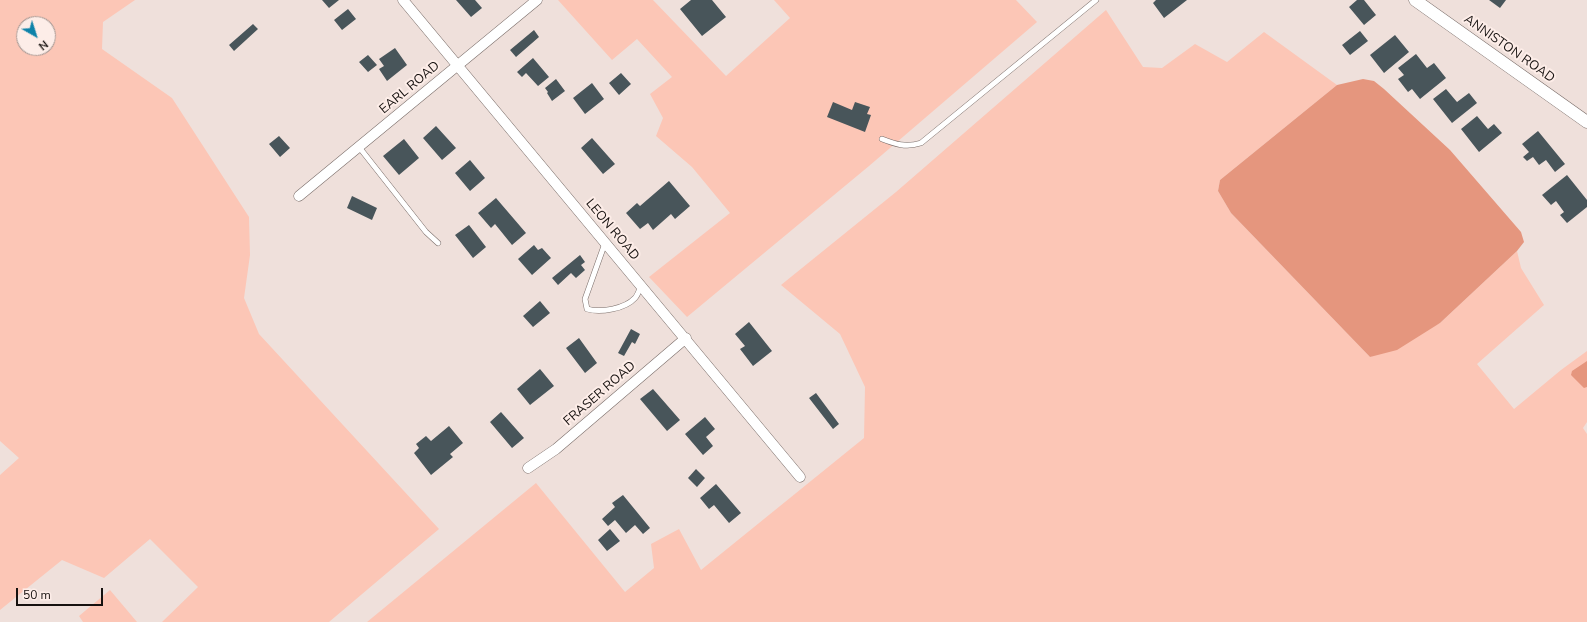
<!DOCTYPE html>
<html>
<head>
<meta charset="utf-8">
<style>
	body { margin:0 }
	#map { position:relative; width:1587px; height:622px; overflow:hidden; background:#efe0db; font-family:"Nunito Sans",sans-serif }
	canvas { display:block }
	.north { position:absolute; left:16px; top:16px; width:40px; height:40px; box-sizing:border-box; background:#fdede8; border:1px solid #a19591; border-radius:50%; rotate:141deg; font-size:11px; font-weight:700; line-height:16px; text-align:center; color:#16110f }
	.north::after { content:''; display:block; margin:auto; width:14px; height:18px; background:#0d82a9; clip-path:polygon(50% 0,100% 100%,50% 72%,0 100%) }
	.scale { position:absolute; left:16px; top:588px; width:87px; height:18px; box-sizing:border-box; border:2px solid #16110f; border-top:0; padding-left:5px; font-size:12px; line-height:14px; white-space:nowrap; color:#16110f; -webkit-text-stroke:3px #fdede8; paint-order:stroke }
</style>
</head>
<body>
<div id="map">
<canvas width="1587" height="622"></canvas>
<div class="north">N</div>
<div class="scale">50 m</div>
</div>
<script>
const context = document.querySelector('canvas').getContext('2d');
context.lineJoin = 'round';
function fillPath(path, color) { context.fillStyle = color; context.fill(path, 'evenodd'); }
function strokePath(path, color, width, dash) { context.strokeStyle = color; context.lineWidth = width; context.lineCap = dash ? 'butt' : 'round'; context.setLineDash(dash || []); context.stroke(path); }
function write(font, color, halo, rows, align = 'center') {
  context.font = font + ' "Nunito Sans",sans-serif'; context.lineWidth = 4; context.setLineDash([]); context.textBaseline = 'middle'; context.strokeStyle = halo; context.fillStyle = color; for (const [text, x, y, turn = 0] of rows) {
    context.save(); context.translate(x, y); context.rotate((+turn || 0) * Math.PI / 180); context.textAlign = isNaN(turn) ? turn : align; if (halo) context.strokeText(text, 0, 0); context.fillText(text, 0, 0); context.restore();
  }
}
const green = new Path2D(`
	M0,0H135L103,22L102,49L172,98L249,217L250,255L244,298L259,334L439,529L329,622H162L198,587L150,539L104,578L62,560L0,610V475L19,458L0,441ZM24,24H48V48H24Z
	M558,0H653L726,76L790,18L774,0H1016L1037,22L869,166L687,317L649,277L730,213L692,167L656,136L663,118L650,94L672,77L637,39L612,60Z
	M1106,10L1143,67L1162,68L1195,44L1227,62L1264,32L1337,85L1220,180L1218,191L1231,213L1370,357L1440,323L1517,251L1521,268L1544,305L1477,364L1514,409L1561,370L1587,351V422L1583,428L1587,434V622H367L536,483L625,592L654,568L651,544L679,529L701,570L864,438L865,387L840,334L781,285L896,192Z
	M110,590L137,622H83L79,616Z`);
const water = new Path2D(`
	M1363,79L1374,81L1384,89L1450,150L1521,232L1524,242L1517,251L1440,323L1397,350L1370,357L1231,213L1218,191L1220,180L1337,85Z
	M1587,361V387L1584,388L1571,375L1572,371Z`);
const building = new Path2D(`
	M322,0H339L329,8Z
	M456,0H475L482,8L471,17Z
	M691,0H712L726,17L702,36L680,9Z
	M1156,0H1187L1164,18L1153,3Z
	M1357,0H1364L1376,15L1364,25L1349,7Z
	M1489,0H1506L1500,8Z
	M348,9L356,19L342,30L334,20Z
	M253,24L258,29L234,51L229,45Z
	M534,30L539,37L516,57L510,50Z
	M1360,31L1368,41L1350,55L1342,45Z
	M1395,35L1409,52L1384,73L1370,55Z
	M395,48L407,65L387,81L379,69L384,66L379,59Z
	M1416,54L1427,68L1434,63L1446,78L1420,99L1412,89L1408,92L1398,79L1404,75L1398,68Z
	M368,55L377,65L368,72L359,62Z
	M533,58L549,77L538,86L526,73L522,77L517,72Z
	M621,73L631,84L619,95L609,83Z
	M556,79L565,91L552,101L547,93L548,92L545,88Z
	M592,83L604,99L585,114L573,98Z
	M1446,89L1457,102L1469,93L1477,103L1452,123L1433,99Z
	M833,102L852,110L855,102L870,107L867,114L871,115L865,132L827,117Z
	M1477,116L1488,129L1494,124L1502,133L1479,152L1461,129Z
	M436,126L456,148L442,160L423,138Z
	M1538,131L1565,164L1555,172L1546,160L1539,165L1533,157L1527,161L1523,157L1529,152L1522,144Z
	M279,136L290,148L280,157L269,144Z
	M592,138L615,164L603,174L581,148Z
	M404,139L419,158L399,175L383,156Z
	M470,160L485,178L470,191L455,173Z
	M1567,175L1587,200V207L1567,223L1560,215L1564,212L1556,201L1551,205L1542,195Z
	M669,181L690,206L675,219L671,214L653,230L648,223L640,229L626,213L637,203L640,206Z
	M352,196L377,208L372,220L347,208Z
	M496,198L526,233L512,245L495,224L491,228L478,213Z
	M469,225L486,247L473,258L455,235Z
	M534,245L538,250L542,248L551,258L532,275L518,259Z
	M580,255L585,262L581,265L585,270L576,278L571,273L558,285L552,278Z
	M540,301L550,313L533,327L523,316Z
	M749,322L772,351L753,366L740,349L745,346L735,334Z
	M631,329L640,334L635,344L632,342L624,356L618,353Z
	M579,338L597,363L585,373L566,348Z
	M540,369L554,386L530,405L517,389Z
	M653,389L680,420L667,431L640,399Z
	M816,393L839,424L833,429L809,398Z
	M501,412L524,438L512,448L490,422Z
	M705,417L715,429L706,437L713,446L703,455L685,434Z
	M449,426L463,443L450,454L453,457L431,475L414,453L419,448L416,444L426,436L431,441Z
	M696,469L705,478L697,487L688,478Z
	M716,484L741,513L729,523L714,505L709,509L700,498Z
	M623,495L650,528L643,534L635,525L626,533L615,520L608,526L602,519L615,507L612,503Z
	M610,529L620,541L607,551L598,540Z`);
const service = new Path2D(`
	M882,139C895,144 906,148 921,143L1096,0
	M359,147L426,232L438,243
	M605,243L585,299L587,309C600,313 625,309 635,298C638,295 639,290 641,286`);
const minor = new Path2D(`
	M403,0L800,477
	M299,196L537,0
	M528,468L556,449L686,338`);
const tertiary = new Path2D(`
	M1415,0L1587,122`);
const streetNames = [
	["ANNISTON ROAD",1509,49,35],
	["EARL ROAD",410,88,-40],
	["LEON ROAD",612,230,50],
	["FRASER ROAD",600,394,-41]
];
fillPath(green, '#fcc6b6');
fillPath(water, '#e5967e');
fillPath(building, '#48555a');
strokePath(service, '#7a6d69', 6);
strokePath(minor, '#7a6d69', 11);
strokePath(tertiary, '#7a6d69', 13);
strokePath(service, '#fff', 5);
strokePath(minor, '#fff', 10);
strokePath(tertiary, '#fff', 12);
write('13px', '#16110f', '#fdede8', streetNames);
</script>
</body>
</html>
